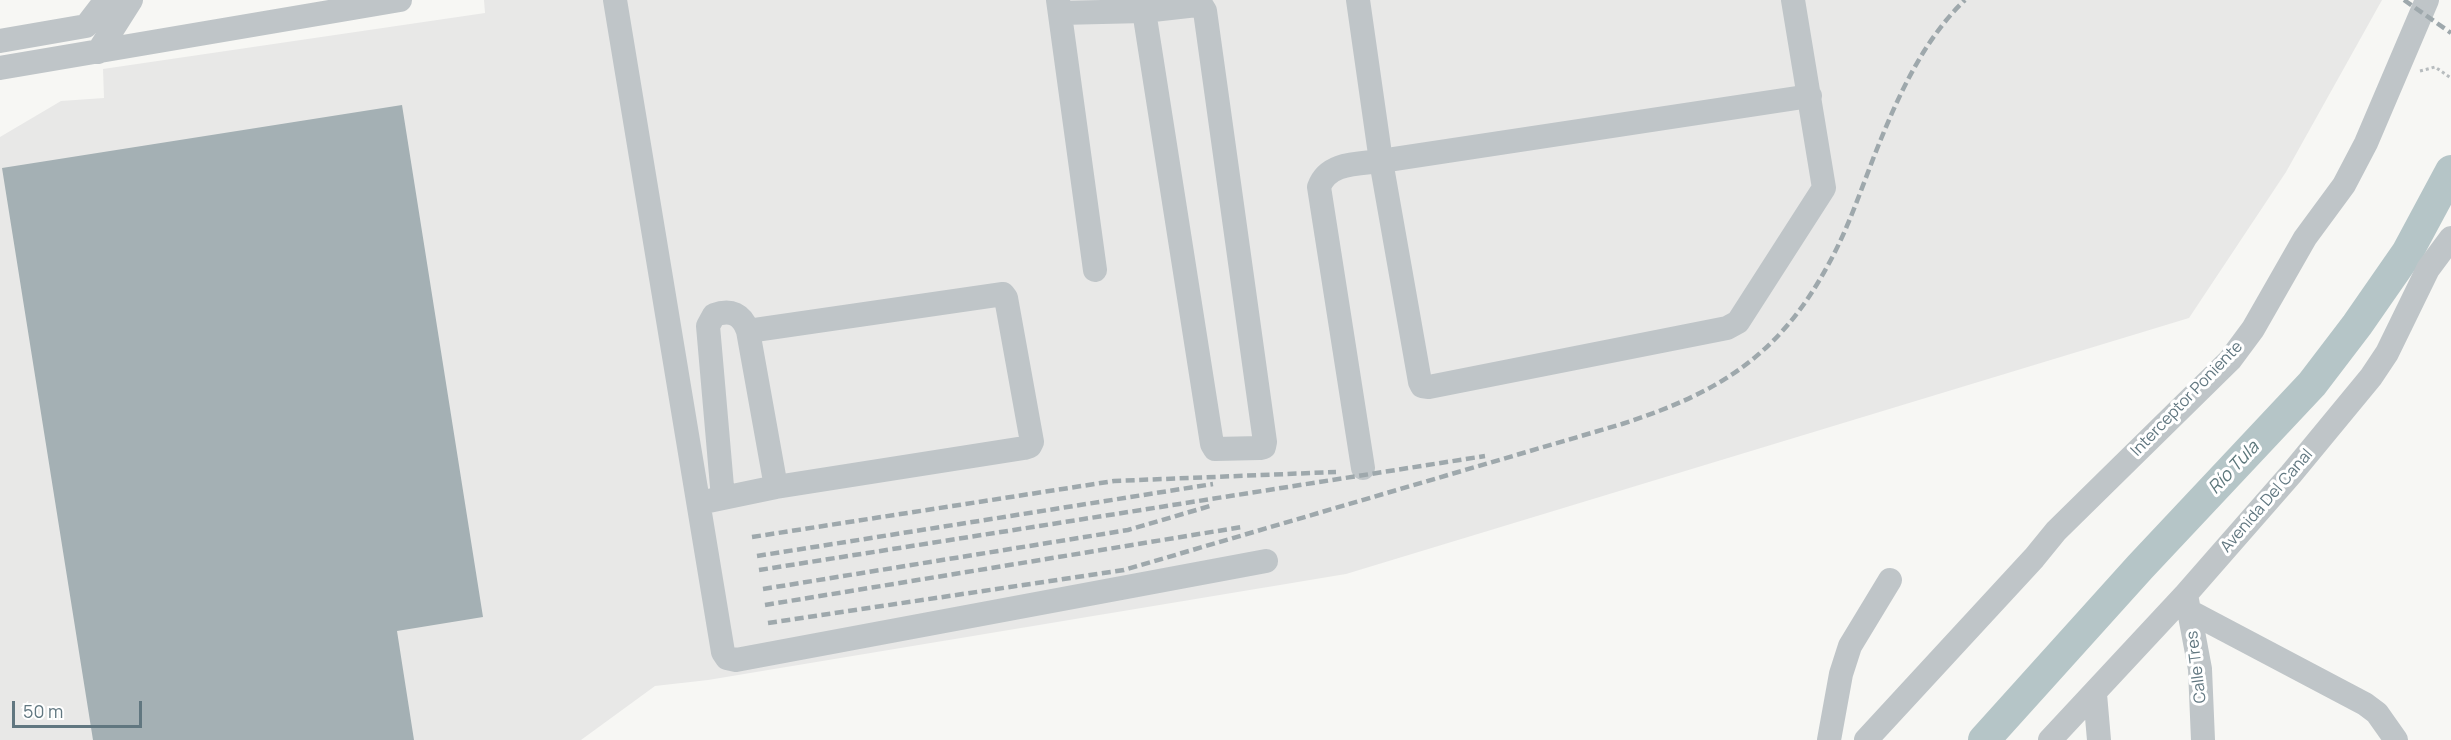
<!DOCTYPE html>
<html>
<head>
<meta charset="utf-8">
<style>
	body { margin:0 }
	#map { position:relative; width:2451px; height:740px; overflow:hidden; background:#f7f7f4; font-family:Manrope,sans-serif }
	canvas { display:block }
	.scale { position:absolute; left:12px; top:701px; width:130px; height:27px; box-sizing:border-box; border:3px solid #617780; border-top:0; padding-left:8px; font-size:18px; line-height:21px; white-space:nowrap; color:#617780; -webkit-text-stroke:4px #fff; paint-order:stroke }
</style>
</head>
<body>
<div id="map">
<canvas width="2451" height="740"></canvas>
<div class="scale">50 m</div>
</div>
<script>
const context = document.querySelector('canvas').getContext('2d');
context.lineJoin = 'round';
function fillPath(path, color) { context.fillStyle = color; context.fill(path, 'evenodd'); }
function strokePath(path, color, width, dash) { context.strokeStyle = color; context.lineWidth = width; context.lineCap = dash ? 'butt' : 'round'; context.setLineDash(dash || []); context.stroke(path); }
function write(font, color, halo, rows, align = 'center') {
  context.font = font + ' Manrope,sans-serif'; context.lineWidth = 6; context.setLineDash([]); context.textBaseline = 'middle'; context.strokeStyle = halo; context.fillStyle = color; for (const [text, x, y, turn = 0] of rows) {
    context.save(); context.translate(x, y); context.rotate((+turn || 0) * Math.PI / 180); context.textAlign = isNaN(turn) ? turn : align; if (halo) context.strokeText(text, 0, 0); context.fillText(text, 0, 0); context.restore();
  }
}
const built = new Path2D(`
	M484,0H2382L2286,172L2189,318L1346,574L708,680L655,686L581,740H0V137L61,101L104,98L103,69L485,13Z`);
const river = new Path2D(`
	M1984,740L2140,567L2312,384L2357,325L2407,253L2451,171`);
const building = new Path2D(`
	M402,105L483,617L397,631L414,740H93L2,168Z`);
const path = new Path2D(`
	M2420,71L2435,67L2451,78`);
const minor = new Path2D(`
	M615,0L723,652L727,658L736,660L1266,561
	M1058,0L1095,270
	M1358,0L1381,161L1420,382L1422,386L1429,387L1727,328L1738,322L1824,188L1793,0
	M1197,5L1202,6L1205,11L1265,442L1264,447L1260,448L1215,449L1212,444L1144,11Z
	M1060,13L1144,11
	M0,41L86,26L106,0
	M98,52L131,0
	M0,68L400,0
	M1363,468L1319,187C1328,162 1358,164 1381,161L1810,96
	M723,498L708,326L714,315C731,309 742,314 748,331L776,487
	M699,503L776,487L1024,448L1030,446L1032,442L1006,298L1003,294L748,331
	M2187,600L2200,669L2203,740
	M2189,611L2365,704L2377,713L2396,740
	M2095,694L2099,740
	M1829,740L1841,674L1850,646L1890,580
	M1866,740L2034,558L2056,531L2230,360L2253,329L2305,238L2344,185L2366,143L2427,0
	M2050,740L2186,594L2291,474L2371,377L2387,353L2428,269L2451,238`);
const rail = new Path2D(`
	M2404,0L2451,33
	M752,537L1114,481L1336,472
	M757,556L1213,484
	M759,570L1485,456
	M763,589L1128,530L1210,506
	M765,605L1242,527
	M768,623L1124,570L1622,424C1718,393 1779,356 1828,265C1850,226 1864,180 1881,139C1901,90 1926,37 1965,0`);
const streetNames = [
	["Interceptor Poniente",2187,399,-46],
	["Avenida Del Canal",2267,501,-49],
	["Calle Tres",2197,667,-97]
];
const waterNames = [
	["Río Tula",2234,468,-47]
];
fillPath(built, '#e8e8e7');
strokePath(river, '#b5c5c7', 32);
fillPath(building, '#a4b0b4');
strokePath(path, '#b7bcbe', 3, [3, 3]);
strokePath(minor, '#bfc5c8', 24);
strokePath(rail, '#9ea8ac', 4.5, [9, 4.5]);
write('16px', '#617780', '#fff', streetNames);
write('italic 18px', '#5c777b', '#fff', waterNames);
</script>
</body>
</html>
